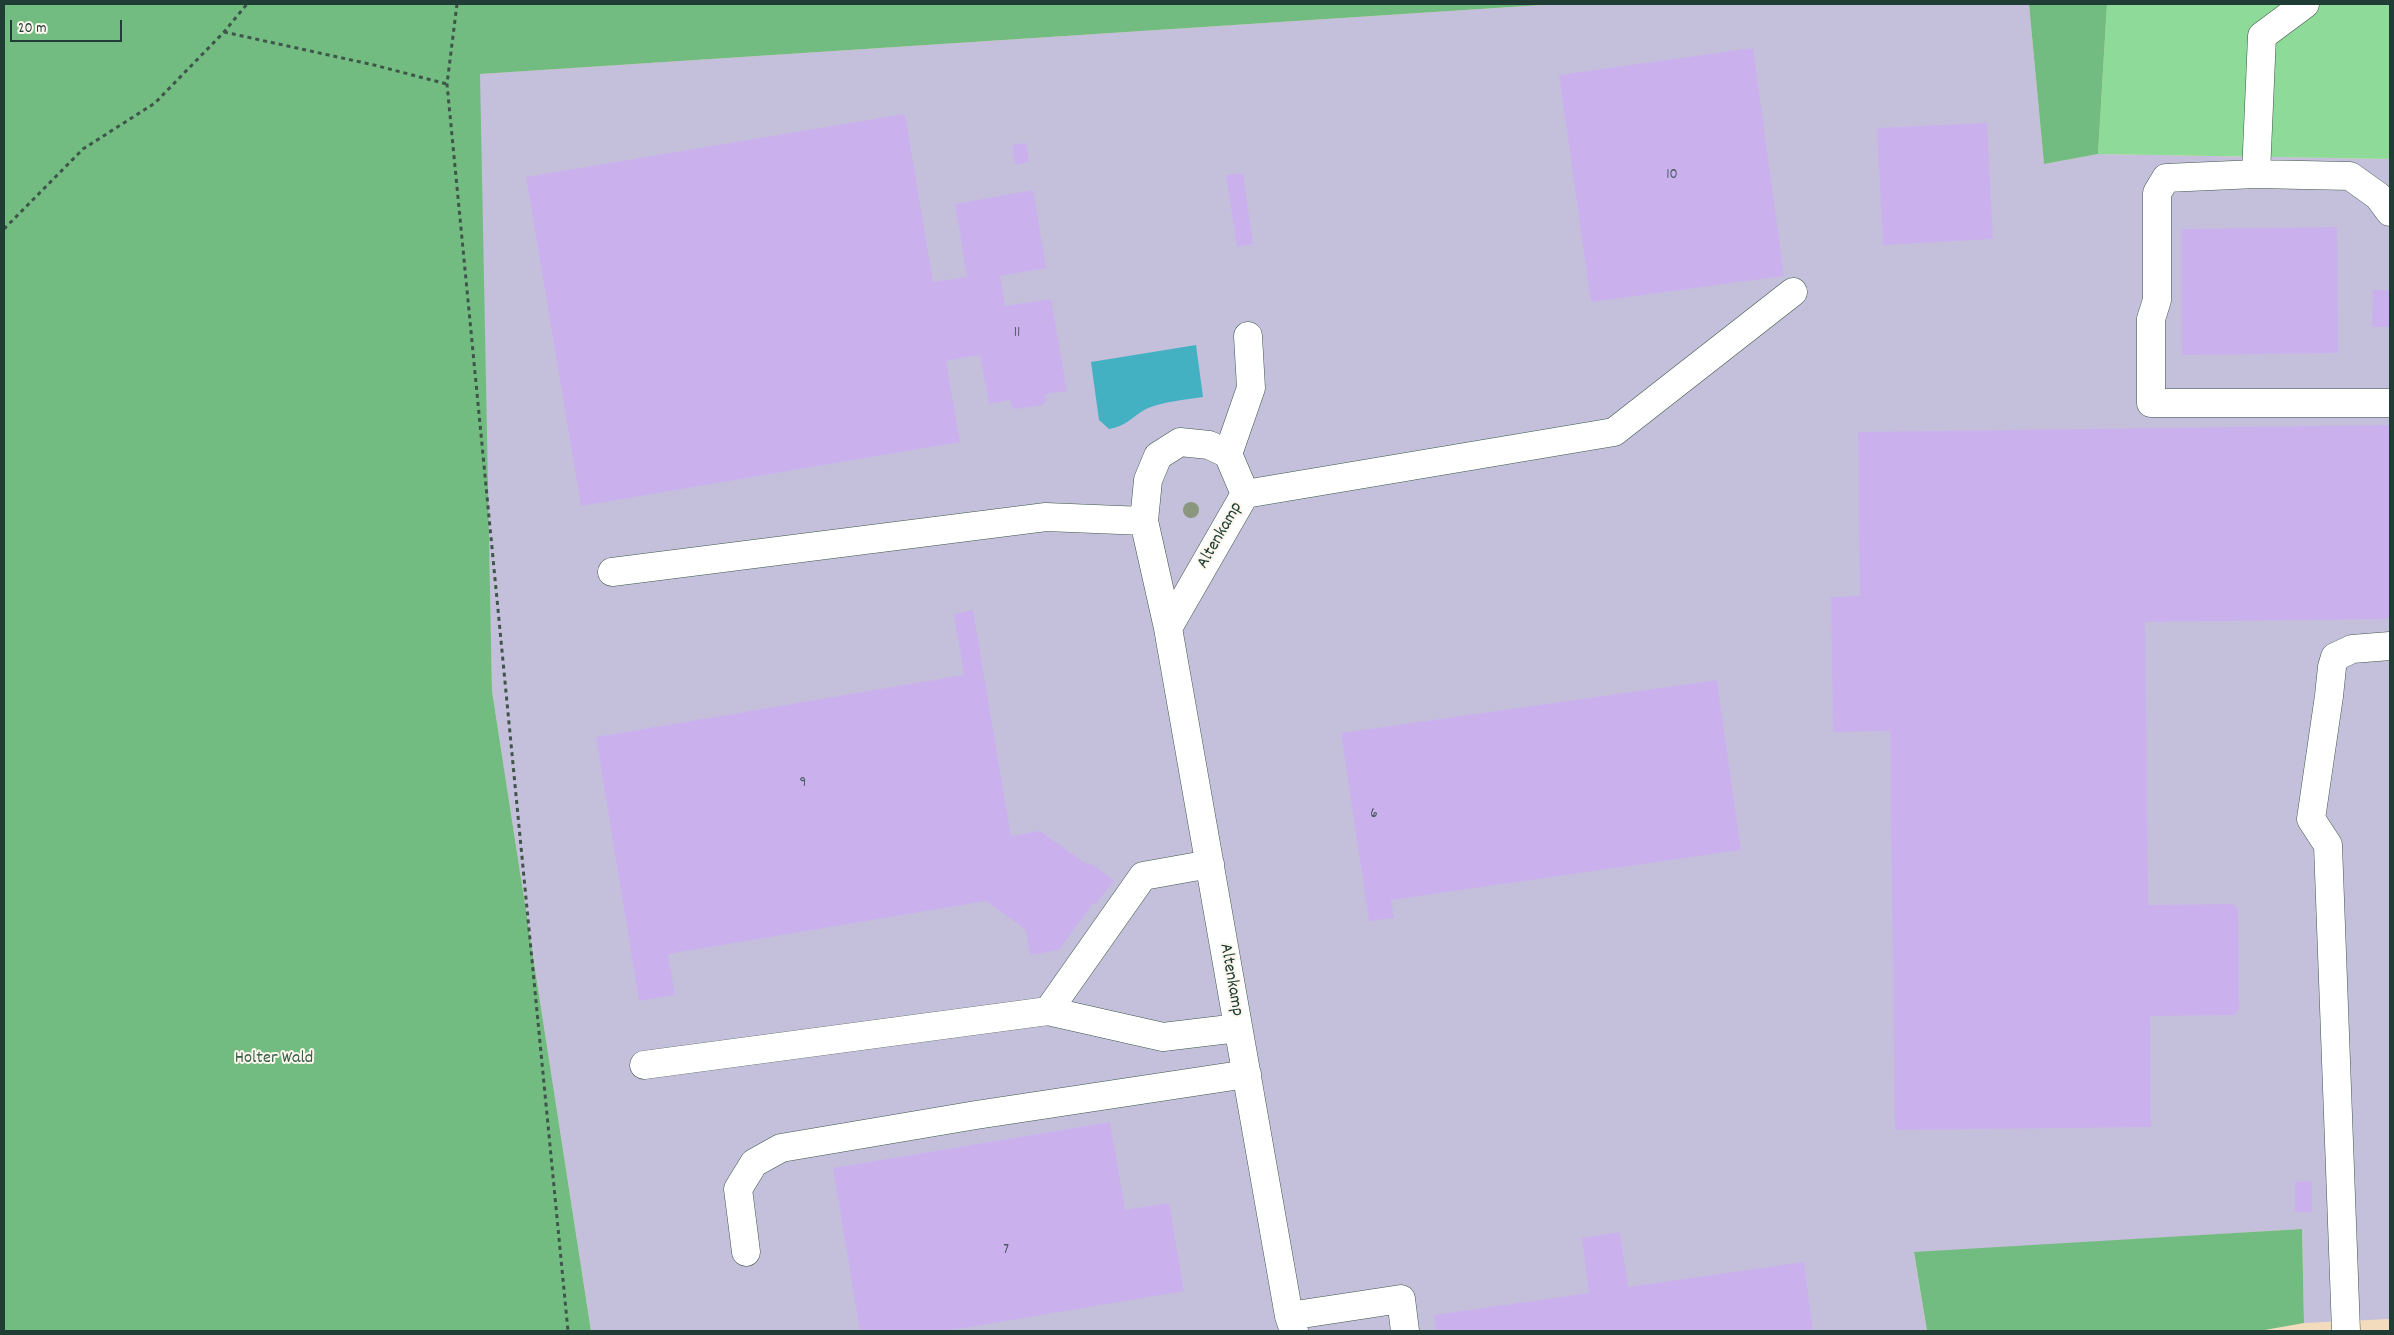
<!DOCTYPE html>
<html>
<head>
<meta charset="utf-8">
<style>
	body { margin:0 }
	#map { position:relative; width:2394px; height:1335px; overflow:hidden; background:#f3dcbd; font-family:Dekko,sans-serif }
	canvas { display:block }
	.frame { position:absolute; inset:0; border:5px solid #1f3d34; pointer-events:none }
	.scale { position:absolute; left:10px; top:20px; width:112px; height:22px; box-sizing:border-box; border:2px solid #1f3d34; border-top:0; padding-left:6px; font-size:15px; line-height:18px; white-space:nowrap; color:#1f3d34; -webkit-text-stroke:4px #fbf7ec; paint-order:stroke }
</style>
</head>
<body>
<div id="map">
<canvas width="2394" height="1335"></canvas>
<div class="frame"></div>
<div class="scale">20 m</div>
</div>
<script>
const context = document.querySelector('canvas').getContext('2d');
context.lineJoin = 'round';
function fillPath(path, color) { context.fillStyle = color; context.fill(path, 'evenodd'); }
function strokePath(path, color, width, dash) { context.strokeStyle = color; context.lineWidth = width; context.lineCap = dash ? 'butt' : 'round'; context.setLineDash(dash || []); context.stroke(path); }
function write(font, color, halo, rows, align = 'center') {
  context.font = font + ' Dekko,sans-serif'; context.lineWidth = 4; context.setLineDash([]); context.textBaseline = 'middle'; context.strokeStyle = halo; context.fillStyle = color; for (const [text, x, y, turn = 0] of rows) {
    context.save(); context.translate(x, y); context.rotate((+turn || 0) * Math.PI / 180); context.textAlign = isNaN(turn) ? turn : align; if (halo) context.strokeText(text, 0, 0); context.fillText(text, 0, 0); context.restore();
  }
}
const industrial = new Path2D(`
	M1557,4H2029L2044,164L2098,154L2390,159V1319L2304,1323L2302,1229L1914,1253L1927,1331H591L492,691L479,74Z`);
const green = new Path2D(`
	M2107,4H2390V159L2098,154Z`);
const forest = new Path2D(`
	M4,4H1557L480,74L492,691L591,1331H4Z
	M2029,4H2107L2098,154L2044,164Z
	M2302,1229L2304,1323L2259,1331H1927L1914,1252Z`);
const water = new Path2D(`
	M1196,345L1203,397C1185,400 1164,401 1146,409C1133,416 1125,427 1109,429L1099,420L1091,362Z`);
const building = new Path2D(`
	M1753,48L1784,276L1591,302L1559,75Z
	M905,114L933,282L967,277L955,204L1033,190L1046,268L1000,276L1005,306L1051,299L1067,391L1045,394L1046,401L1043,405L1016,409L1012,407L1010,400L989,404L980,355L946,361L960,442L581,506L526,177Z
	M1987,123L1993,239L1883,245L1877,128Z
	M1026,143L1029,162L1015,165L1012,145Z
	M1243,173L1253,244L1237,247L1226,175Z
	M2337,227L2338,353L2182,355L2181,229Z
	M2373,290H2390V327H2372Z
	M2390,425V619L2145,622L2148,905L2232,904L2238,909L2239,1009L2234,1015L2150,1016L2151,1127L1895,1130L1890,731L1833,732L1831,597L1860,596L1858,432Z
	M973,610L1011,836L1040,831L1088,865L1090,863L1114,880L1096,904L1093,903L1059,950L1030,955L1026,930L986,901L668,954L675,995L639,1001L596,737L964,675L954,614Z
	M1717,680L1741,850L1391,900L1394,918L1369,921L1341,733Z
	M1110,1122L1125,1210L1169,1203L1184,1291L945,1331H860L833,1168Z
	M2312,1181V1212H2295V1182Z
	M1620,1232L1628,1287L1804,1262L1813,1331H1436L1434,1315L1589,1293L1582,1238Z`);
const path = new Path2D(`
	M457,4L447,84L568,1331
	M224,32L374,65L447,84
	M4,229L83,149L155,103L224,32L247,4`);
const minor = new Path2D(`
	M2305,4L2262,36L2256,174L2350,176L2378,196L2390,212
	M2256,174L2166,178L2157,193V300L2151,319V403H2390
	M1228,454L1251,388L1248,336
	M1245,494L1614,432L1793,292
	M612,572L1046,517L1144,521
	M1168,628L1245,494L1228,454L1209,445L1180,442L1158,456L1148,480L1144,521L1168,628L1289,1316L1294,1331
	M1048,1011L1143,876L1210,864
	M644,1065L1048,1011L1163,1037L1238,1028
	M746,1252L738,1189L754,1163L781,1148L976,1115L1247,1074
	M1289,1316L1401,1299L1405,1331
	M2346,1331L2328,845L2311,819L2329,696L2332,667L2335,657L2352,649L2390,646`);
const trees = [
	[1191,510]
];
const numberNames = [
	["10",1672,176],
	["11",1017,334],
	["9",803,784],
	["6",1374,815],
	["7",1006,1251]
];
const streetNames = [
	["Altenkamp",1221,536,-60],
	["Altenkamp",1230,980,80]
];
const parkNames = [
	["Holter Wald",274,1060]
];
fillPath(industrial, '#c4c0db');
fillPath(green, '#8edb99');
fillPath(forest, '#72bb81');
fillPath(water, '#44b1c2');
fillPath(building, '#cab1ee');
strokePath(minor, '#3f5549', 29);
strokePath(path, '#3f5549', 3, [4, 4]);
strokePath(minor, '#fff', 28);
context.fillStyle = '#8a967d';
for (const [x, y] of trees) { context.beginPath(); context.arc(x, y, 8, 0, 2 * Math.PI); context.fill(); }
write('15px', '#4a5a62', null, numberNames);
write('18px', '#1f3d34', '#fbf7ec', streetNames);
write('18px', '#355d48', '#fbf7ec', parkNames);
</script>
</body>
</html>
